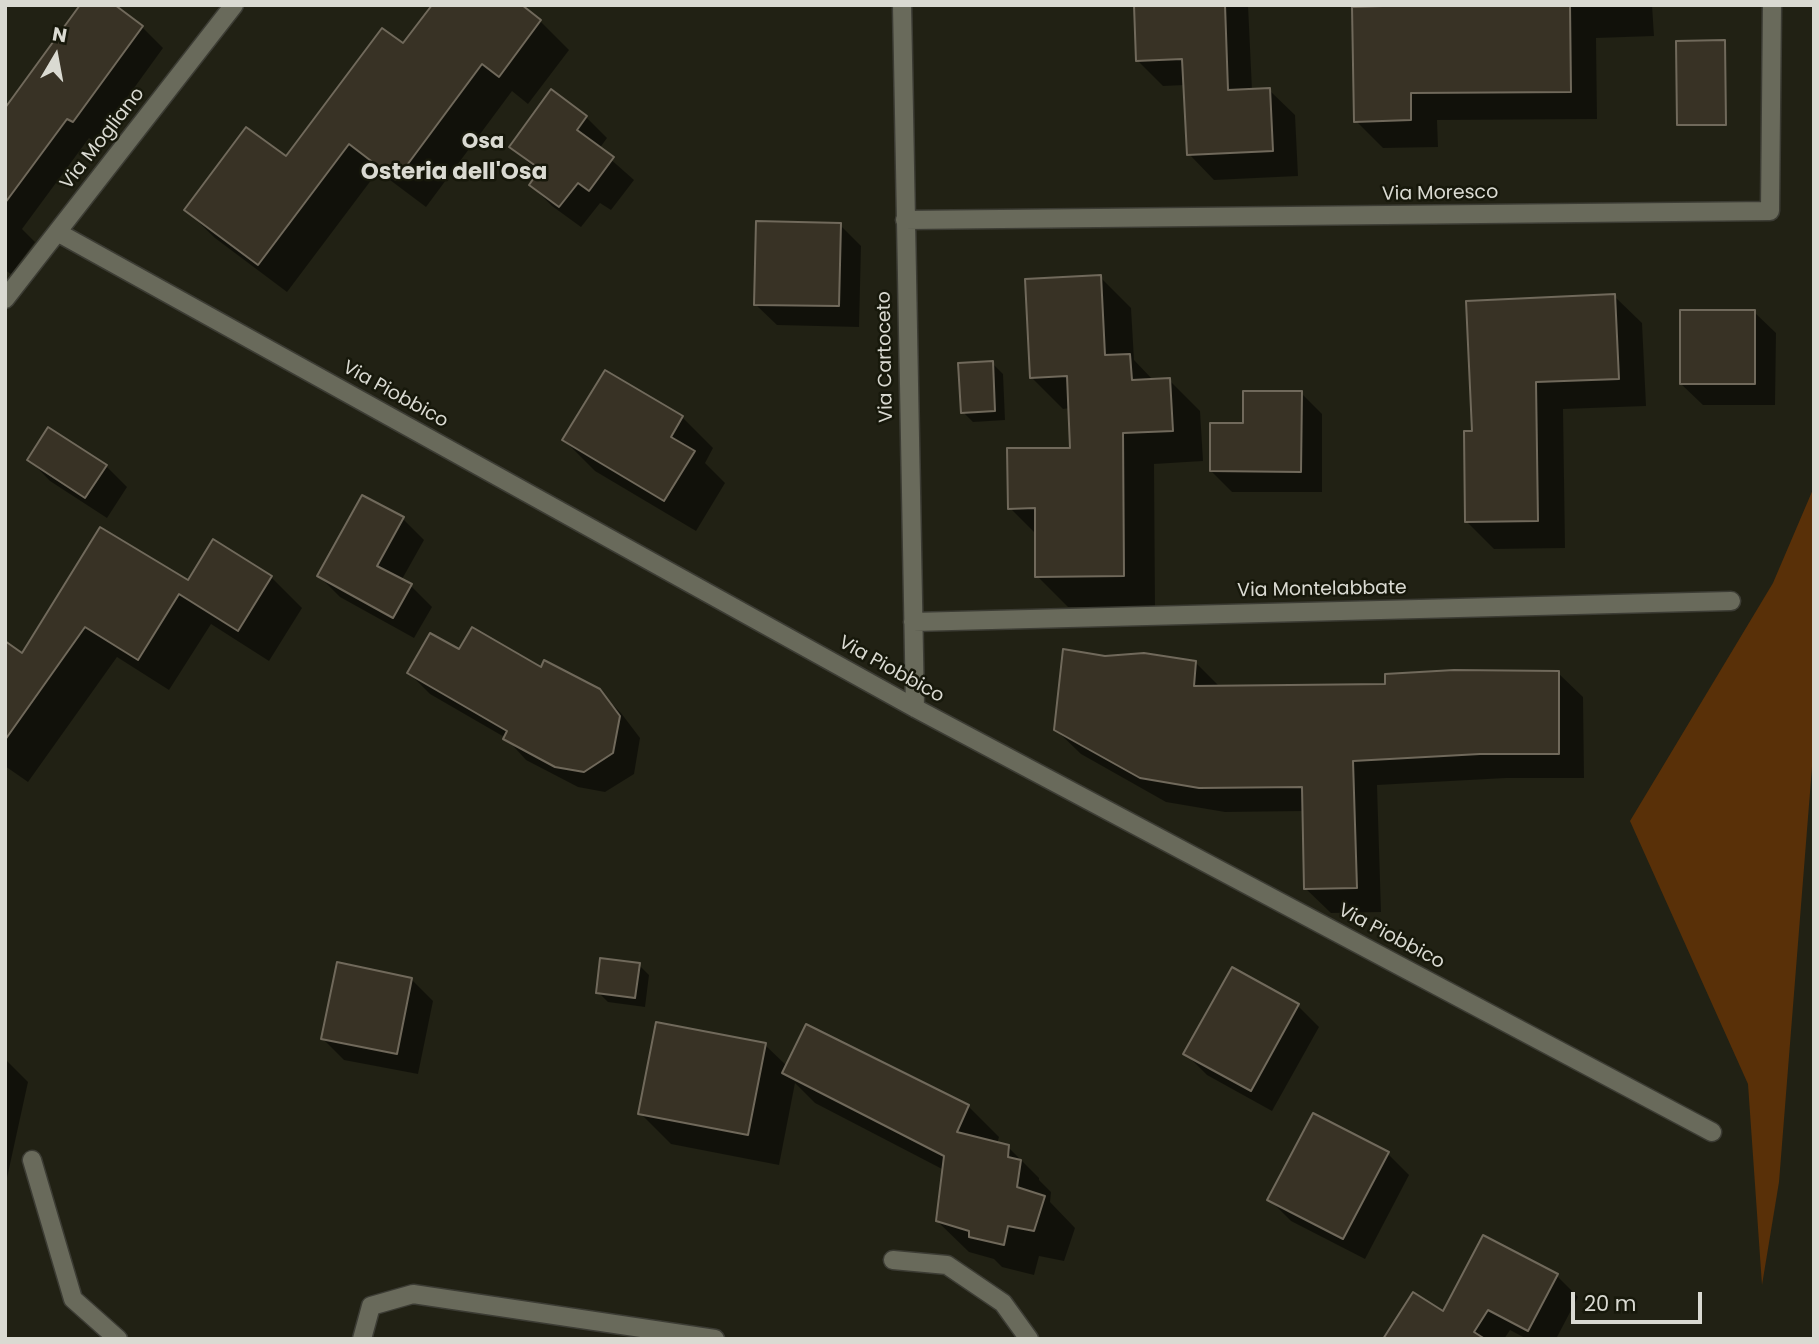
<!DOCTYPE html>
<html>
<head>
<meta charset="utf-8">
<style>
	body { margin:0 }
	#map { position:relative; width:1819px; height:1344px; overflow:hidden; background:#212114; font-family:Poppins,sans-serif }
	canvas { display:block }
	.frame { position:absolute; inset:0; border:7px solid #dadad2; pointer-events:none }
	.north { position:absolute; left:21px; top:21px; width:70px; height:70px; -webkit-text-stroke:5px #17180b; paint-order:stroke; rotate:10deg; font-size:19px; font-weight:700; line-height:28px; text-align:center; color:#dadad2 }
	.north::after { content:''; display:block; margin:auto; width:24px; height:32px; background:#dadad2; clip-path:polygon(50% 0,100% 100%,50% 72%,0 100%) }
	.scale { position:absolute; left:1571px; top:1292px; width:131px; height:32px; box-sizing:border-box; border:4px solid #dadad2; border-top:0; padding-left:9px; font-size:21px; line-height:24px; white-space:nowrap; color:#dadad2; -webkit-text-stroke:5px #17180b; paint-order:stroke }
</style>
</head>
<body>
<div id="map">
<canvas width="1819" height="1344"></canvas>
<div class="frame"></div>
<div class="north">N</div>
<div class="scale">20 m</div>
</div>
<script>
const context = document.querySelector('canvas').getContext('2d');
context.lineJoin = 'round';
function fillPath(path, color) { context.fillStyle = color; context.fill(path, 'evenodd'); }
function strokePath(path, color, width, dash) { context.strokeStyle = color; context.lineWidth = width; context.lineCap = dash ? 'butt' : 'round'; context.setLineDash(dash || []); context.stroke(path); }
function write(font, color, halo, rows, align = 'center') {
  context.font = font + ' Poppins,sans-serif'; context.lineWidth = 5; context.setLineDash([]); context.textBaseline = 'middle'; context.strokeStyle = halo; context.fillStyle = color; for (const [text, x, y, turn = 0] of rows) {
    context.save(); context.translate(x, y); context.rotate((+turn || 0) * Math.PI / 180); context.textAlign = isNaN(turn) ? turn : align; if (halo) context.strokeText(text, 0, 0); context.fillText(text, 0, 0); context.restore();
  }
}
const green = new Path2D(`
	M1814,487V742L1779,1182L1762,1285L1748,1084L1630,821L1773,583Z`);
const shadow = new Path2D(`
	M112,5L142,27L163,48L95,142L89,138L22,229L35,242L11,274L5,270V111Z
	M519,5L540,21L569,50L528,104L512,91L426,207L378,171L287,292L215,238L186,210L287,159Z
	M1136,5H1248L1252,90H1269L1295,115L1298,176L1214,180L1189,154L1185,85L1163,86L1138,61Z
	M1454,5H1652L1654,36L1596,38L1597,119L1437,120L1438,147L1383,148L1356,121Z
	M586,117L607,138L599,149L634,180L611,210L600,203L581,227L552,206L531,185L540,173L511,147Z
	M840,225L861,246L859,327L777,325L755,304Z
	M1100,277L1131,308L1134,360L1154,381L1169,380L1200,411L1203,461L1154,464L1155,607H1068L1037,576V535L1010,508L1072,449L1070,408L1063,409L1032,378Z
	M1614,296L1642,323L1646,406L1563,409L1565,548L1494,549L1466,521L1474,433Z
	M1754,312L1776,333L1775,405H1703L1681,384Z
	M992,363L1003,374L1005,420L973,422L963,412Z
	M606,372L682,417L713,448L705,463L725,483L696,531L595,471L564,440Z
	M1301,393L1322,414V492H1232L1211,471L1245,425Z
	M29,459L106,466L127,487L107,518L50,481Z
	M363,497L403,519L424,540L401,581L411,586L432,607L414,638L340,597L319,576Z
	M101,529L188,583L214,542L271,577L302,608L269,661L211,624L169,690L117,657L28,782L5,766V643L23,655Z
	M459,652L542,669L599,691L621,713L640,738L634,774L605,792L578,787L526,760L506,738L430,694L409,673Z
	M1105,658L1195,662L1220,687L1387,685L1558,673L1583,697L1584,778H1506L1377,785L1381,912L1331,913L1306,889L1304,811L1225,812L1166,802L1081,754L1055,729Z
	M639,965L649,975L645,1007L608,1002L598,992Z
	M411,979L433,1001L418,1074L344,1060L323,1039Z
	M1298,1006L1319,1027L1272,1111L1207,1075L1186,1054Z
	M765,1045L787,1066L968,1106L999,1137L997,1144L1008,1147L1039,1178V1180L1051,1192L1050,1202L1075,1228L1064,1261L1039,1256L1034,1275L1002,1267L994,1259L969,1252L937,1221L944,1170L815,1103L795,1083L779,1165L671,1144L640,1113Z
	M5,1059L28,1082L5,1187Z
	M1388,1154L1409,1175L1365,1259L1291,1221L1270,1200Z
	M1557,1276L1578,1297L1556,1339H1527L1510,1330L1504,1339H1385L1443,1314Z`);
const building = new Path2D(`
	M80,5H115L143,26L73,122L67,119L5,203V108Z
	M432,5H522L541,20L499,77L482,64L396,180L349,144L258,265L184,210L246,127L286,156L382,28L403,43Z
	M1134,5H1225L1228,90L1270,88L1273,151L1187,155L1182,59L1136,61Z
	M1413,5H1570L1571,92L1411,93V120L1354,122L1352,7Z
	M1725,40L1726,125H1677L1676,41Z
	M551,89L587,116L577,130L614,157L589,191L578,183L559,207L529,185L540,169L509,147Z
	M756,221L841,223L839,306L754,305Z
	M1101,275L1105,355L1130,354L1132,380L1170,378L1173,431L1123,433L1124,576L1035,577V508L1008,509L1007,448H1070L1067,376L1030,378L1025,279Z
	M1615,294L1619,379L1536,382L1538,521L1465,522L1464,431H1472L1466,301Z
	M1680,310H1755V384H1680Z
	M993,361L995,411L961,413L958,363Z
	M605,370L683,416L671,437L695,451L664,501L562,440Z
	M1243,391H1302L1301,472L1210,471V423H1243Z
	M48,427L107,465L85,498L27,460Z
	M362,495L404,517L377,566L412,584L393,618L317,576Z
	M100,527L188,580L213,539L272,576L238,631L179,594L138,660L85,627L5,740V641L22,653Z
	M472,627L541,667L544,660L600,689L620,716L613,753L584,772L555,767L503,739L507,731L407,673L430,633L459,649Z
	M1063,649L1105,656L1144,653L1196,661L1194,686L1385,684V674L1454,670L1559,671V754H1480L1353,761L1357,888L1304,889L1302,787L1199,788L1140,778L1054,730Z
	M600,958L640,963L635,998L596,993Z
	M337,962L412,978L397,1054L321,1039Z
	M1232,967L1299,1004L1251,1091L1183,1054Z
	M656,1022L766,1043L748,1135L638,1114Z
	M806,1024L969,1105L957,1132L1009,1145L1008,1157L1021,1160L1017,1187L1045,1196L1034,1231L1008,1226L1004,1245L969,1237V1231L936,1221L944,1156L782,1073Z
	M1313,1113L1389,1152L1343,1239L1267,1200Z
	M1483,1235L1558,1274L1528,1331L1488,1310L1474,1332L1485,1339H1383L1413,1292L1443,1311Z`);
const lane = new Path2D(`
	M32,1160L73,1299L118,1339`);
const street = new Path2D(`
	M902,5L915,708
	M905,220L1770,211L1772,5
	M57,232L915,708L1712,1132
	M5,299L234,5
	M913,622L1731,601
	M893,1260L947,1265L1003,1303L1029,1339
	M362,1339L371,1306L413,1294L715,1339`);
const streetNames = [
	["Via Mogliano",103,139,-52],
	["Via Moresco",1440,194,-1],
	["Via Cartoceto",886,357,-91],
	["Via Piobbico",395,395,29],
	["Via Montelabbate",1322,590,-1],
	["Via Piobbico",891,670,29],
	["Via Piobbico",1391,937,28]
];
const neighbourhoodNames = [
	["Osa",483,143]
];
const quarterNames = [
	["Osteria dell'Osa",454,173]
];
fillPath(green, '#593008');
fillPath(shadow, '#0007');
fillPath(building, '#383225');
strokePath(building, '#70695b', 2);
strokePath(lane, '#3c3c34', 21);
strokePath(street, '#3c3c34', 21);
strokePath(lane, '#696a5b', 18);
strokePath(street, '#696a5b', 18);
write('19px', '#dadad2', '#17180b', streetNames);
write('bold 21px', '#dadad2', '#17180b', neighbourhoodNames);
write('bold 23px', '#dadad2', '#17180b', quarterNames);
</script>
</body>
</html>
